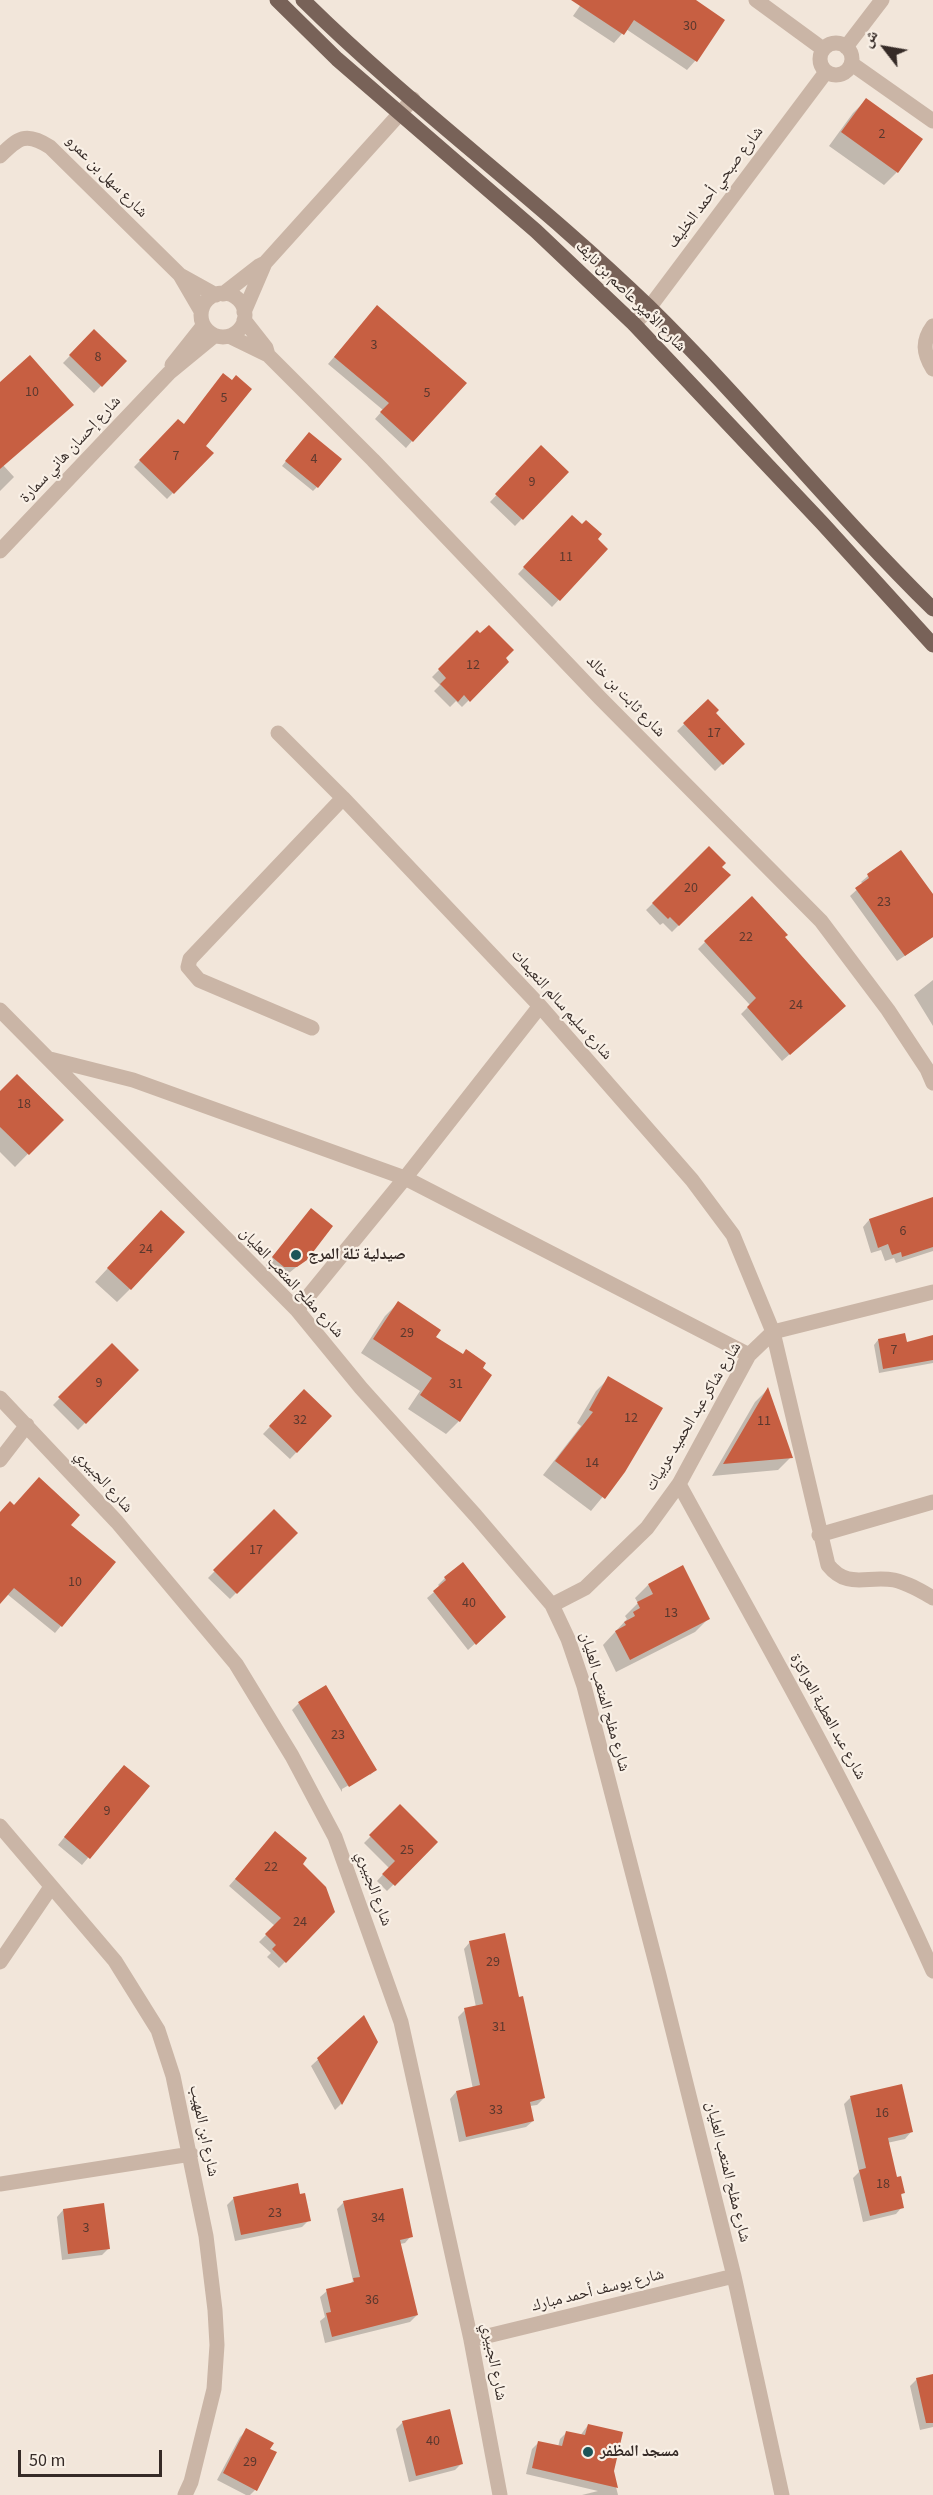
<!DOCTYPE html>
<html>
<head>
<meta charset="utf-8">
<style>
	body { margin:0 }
	#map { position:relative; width:933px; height:2495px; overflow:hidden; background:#f2e6da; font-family:"Source Sans 3","Noto Naskh Arabic",sans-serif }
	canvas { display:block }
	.north { position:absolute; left:855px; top:18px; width:60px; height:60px; -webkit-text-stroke:4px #f9f0e6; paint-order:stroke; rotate:301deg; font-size:16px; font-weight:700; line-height:24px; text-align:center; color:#362b27 }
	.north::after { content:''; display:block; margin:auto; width:21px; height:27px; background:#362b27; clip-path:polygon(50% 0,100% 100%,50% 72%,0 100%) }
	.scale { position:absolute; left:18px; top:2450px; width:144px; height:27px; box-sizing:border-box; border:3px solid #362b27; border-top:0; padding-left:8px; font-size:18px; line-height:21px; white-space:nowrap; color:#362b27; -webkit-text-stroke:4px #f9f0e6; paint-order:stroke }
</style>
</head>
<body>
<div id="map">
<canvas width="933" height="2495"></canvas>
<div class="north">ش</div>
<div class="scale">50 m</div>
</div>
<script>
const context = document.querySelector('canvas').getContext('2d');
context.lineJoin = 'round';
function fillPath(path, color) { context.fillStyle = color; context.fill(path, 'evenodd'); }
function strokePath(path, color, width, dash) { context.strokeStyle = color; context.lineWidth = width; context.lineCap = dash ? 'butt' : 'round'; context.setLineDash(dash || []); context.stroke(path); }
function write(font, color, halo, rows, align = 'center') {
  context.font = font + ' "Source Sans 3","Noto Naskh Arabic",sans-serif'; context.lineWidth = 4.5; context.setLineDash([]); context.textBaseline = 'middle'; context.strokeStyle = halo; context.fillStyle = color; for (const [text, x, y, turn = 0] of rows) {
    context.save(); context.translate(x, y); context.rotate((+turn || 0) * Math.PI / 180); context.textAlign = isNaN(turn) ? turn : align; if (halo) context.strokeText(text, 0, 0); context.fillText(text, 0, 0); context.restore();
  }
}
const shadow = new Path2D(`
	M584,0H693L723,20L695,61L687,70L626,29L614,43L573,16Z
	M866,100L897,172L884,185L829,146L853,113Z
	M371,314L412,441L406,448L375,419L383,410L328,364Z
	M94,331L125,361L94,393L63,363Z
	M0,384L3,465L14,477L0,491Z
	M178,421L212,453L167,499L134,467Z
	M305,438L317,487L313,491L282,466Z
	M541,447L567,472L515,526L490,502Z
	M572,517L606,549L552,607L518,574Z
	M477,632L507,662L462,707L456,701L450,707L434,691L440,685L432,677Z
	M708,701L714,714L743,744L715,771L677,731Z
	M709,848L720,867L729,875L672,932L663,923L660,925L646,910Z
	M868,876L933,896V937L897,961L850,896L863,884L861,882Z
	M783,937L837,1012L782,1061L741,1014L750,1005L698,949L705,942Z
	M933,980V1026L914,995Z
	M0,1093L61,1120L15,1167L0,1152Z
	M933,1199V1251L896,1263L894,1258L885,1261L881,1250L871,1253L863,1227L869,1220Z
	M305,1217L306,1259L289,1273H277L266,1265Z
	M148,1225L130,1289L117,1302L95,1282Z
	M398,1303L434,1337L481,1368L459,1421L446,1434L408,1409L420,1391L361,1353L385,1316Z
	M933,1336V1363L879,1373L874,1345L878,1340L906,1344Z
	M112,1345L137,1370L78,1430L53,1405Z
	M609,1378L624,1471L591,1511L543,1475L581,1426L577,1423L596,1391Z
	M767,1390L791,1457L778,1470L712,1476L755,1402Z
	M304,1391L330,1417L290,1459L263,1434Z
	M274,1511L296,1533L230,1599L208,1578Z
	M0,1513L69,1525L114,1562L55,1633L7,1594L0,1601Z
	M462,1564L504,1617L468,1650L427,1598L440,1587L438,1585L445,1578Z
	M648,1585L709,1618L695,1632L616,1672L603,1645L627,1619L625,1616L638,1603L635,1598Z
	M299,1703L375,1770L370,1775V1773L342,1789V1792L292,1710Z
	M117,1773L148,1786L82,1865L58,1845Z
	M400,1807L436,1842L387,1891L377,1881L389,1868L364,1843Z
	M269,1840L300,1864L333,1912L279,1968L267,1957L271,1953L259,1942L275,1926L229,1886Z
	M470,1942L517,1998L544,2098L537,2105L530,2106L533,2121L526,2127L459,2142L450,2099L456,2092L473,2089L458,2017L465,2010L476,2007L464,1949Z
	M364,2017L376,2042L341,2104L335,2110L311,2066Z
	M851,2097L911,2132L905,2139L887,2143L896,2179L903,2193L900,2196L902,2207L896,2214L863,2222L853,2178L859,2172L844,2104Z
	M299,2196L309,2220L302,2227L235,2241L227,2205L234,2198Z
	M344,2202L411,2236L405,2243L400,2244L417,2315L410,2322L325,2343L320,2321L325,2317L320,2297L327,2291L349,2285L353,2281L337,2209Z
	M63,2210L109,2248L102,2255L62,2260L57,2217Z
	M933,2375V2427L920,2430L910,2386L917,2379Z
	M403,2422L462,2463L455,2470L409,2482L396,2429Z
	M588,2425L612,2471L618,2495H582L598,2491L526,2474L532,2449L539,2442L558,2447L560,2439L567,2432L580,2436Z
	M247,2430L255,2490L250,2495H246L217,2480L240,2437Z`);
const building = new Path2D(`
	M571,0H696L725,20L697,62L634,20L624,35Z
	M866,98L923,139L898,173L841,132Z
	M377,305L467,383L413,442L380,412L389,403L334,357Z
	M94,329L127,361L102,387L69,355Z
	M30,355L74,405L0,469V382Z
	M223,373L232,380L236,375L252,389L206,446L214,453L174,494L139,460L178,419L184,424Z
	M309,432L342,459L318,488L285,461Z
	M541,445L569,472L523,520L495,494Z
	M572,515L582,524L586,520L602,534L598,539L608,549L560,601L523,567Z
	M489,625L514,650L506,658L509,662L470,702L464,695L458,702L440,684L446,678L438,669L477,630L480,633Z
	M708,699L719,710L716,713L745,744L723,765L683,723Z
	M709,846L726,863L722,867L731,875L679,926L670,917L668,919L652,903Z
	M901,850L933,894V937L905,956L855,888L869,878L867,874Z
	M752,896L788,935L785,937L846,1006L790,1055L747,1007L756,998L704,941Z
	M17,1074L64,1120L29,1155L0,1127V1091Z
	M933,1197V1247L902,1257L901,1252L892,1255L888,1244L878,1248L869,1219Z
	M311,1208L333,1226L307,1260L297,1267H284L272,1257Z
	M161,1210L185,1232L131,1290L107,1268Z
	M398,1301L441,1330L436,1337L463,1354L466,1349L486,1363L483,1368L492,1375L460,1422L420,1395L432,1378L373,1339Z
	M905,1333L907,1342L933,1335V1360L883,1369L878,1339Z
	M112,1343L139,1370L86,1424L58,1397Z
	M608,1376L663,1408L625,1472L605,1499L555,1461L593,1412L589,1410Z
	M768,1387L793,1458L723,1464Z
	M304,1389L332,1416L297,1453L269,1426Z
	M39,1477L80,1515L71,1525L116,1562L62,1627L14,1588L0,1604V1512L10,1501L14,1505Z
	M274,1509L298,1533L237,1594L213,1570Z
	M463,1562L506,1617L476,1645L433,1591L446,1580L444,1577Z
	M683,1565L710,1619L630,1660L615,1631L626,1625L624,1622L635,1616L633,1612L640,1608L637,1602L653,1594L648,1584Z
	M326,1685L377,1770L349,1787L298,1702Z
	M124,1765L150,1786L90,1859L64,1837Z
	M400,1804L438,1842L395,1886L382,1874L395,1861L369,1835Z
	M275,1831L307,1858L303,1864L326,1887L335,1912L286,1963L272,1949L276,1945L265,1934L281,1918L235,1879Z
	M505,1933L519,1997L523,1996L545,2098L530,2102L534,2121L466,2137L456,2091L480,2085L464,2008L483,2004L469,1941Z
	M364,2015L378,2042L342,2105L317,2058Z
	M902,2084L913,2132L888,2138L897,2177L901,2176L905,2193L901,2194L904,2208L870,2216L859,2170L866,2168L850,2096Z
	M298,2183L300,2194L305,2193L311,2221L241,2235L233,2197Z
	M403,2188L413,2237L400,2240L418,2315L332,2337L326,2313L331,2312L326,2289L354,2282L353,2278L360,2277L343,2201Z
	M104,2203L110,2249L68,2254L63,2209Z
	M933,2374V2423H926L916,2378Z
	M450,2409L463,2464L416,2476L402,2421Z
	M588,2424L623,2432L614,2471L618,2488L532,2468L538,2441L562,2446L566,2431L585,2435Z
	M246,2428L274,2443L270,2449L277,2452L257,2491L223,2473Z`);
const minor = new Path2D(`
	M756,0L823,49
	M820 59a16 16 0 1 1 32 0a16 16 0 1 1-32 0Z
	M846,47L882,0
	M852,64L933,121
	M0,156C18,138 26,131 50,147L180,275L216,295
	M180,275L201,311
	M201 315a22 22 0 1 1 44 0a22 22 0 1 1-44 0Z
	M223,294L259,266L265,263L413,99
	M244,312L265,263
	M244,320L266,348L268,355L373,460L600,698L821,921L888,1010L927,1069L933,1083
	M634,324L649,308L826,72
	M933,326C922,341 923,353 933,369
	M229,336L268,355
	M172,365L203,326
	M0,551L169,373L214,336
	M278,733L343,798L540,1006L692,1180L733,1235L773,1332L828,1565C848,1590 867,1575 894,1580C908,1583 921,1591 933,1598
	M0,1010L297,1310L361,1388L476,1516L552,1605L568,1639L584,1686L659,1975L734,2276L782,2495
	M312,1028L199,980L188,967L190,959L343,798
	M50,1059L133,1080L405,1178L749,1355
	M297,1310L405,1178L540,1006
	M0,1398L117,1522L236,1664L292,1756L335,1837L401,2022L471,2340L500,2495
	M0,1460L27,1425
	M679,1484C767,1645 859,1804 933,1971
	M819,1535L933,1502
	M552,1605L585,1588L647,1528L679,1484L749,1355L773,1332L933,1292
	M0,1826L115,1961L158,2030L173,2076L206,2236L215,2310L217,2345L214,2389L191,2482L185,2495
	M0,1962L51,1887
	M0,2184L191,2154
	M471,2340L734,2276`);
const major = new Path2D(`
	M277,0L337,59L536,231L634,324L823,524L933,645
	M303,0C412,108 538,199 648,306C747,403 834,512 933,609`);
const markers = [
	[296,1255,6,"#1c5558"],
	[588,2452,6,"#1c5558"]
];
const numberNames = [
	["30",690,27],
	["2",882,135],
	["3",374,346],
	["8",98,358],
	["10",32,393],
	["5",427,394],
	["5",224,399],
	["7",176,457],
	["4",314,460],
	["9",532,483],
	["11",566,558],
	["12",473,666],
	["17",714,734],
	["20",691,889],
	["23",884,903],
	["22",746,938],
	["24",796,1006],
	["18",24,1105],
	["6",903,1232],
	["24",146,1250],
	["29",407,1334],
	["7",894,1351],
	["9",99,1384],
	["31",456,1385],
	["12",631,1419],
	["32",300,1421],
	["11",764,1422],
	["14",592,1464],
	["17",256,1551],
	["10",75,1583],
	["40",469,1604],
	["13",671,1614],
	["23",338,1736],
	["9",107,1812],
	["25",407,1851],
	["22",271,1868],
	["24",300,1923],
	["29",493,1963],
	["31",499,2028],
	["33",496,2111],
	["16",882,2114],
	["18",883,2185],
	["23",275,2214],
	["34",378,2219],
	["3",86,2229],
	["36",372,2301],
	["40",433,2442],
	["29",250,2463]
];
const streetNames = [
	["شارع سهل بن عمرو",106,177,45],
	["شارع صبحي أحمد الخليف",716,188,-53],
	["شارع الأمير عاصم بن نايف",630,297,45],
	["شارع إحسان هاني سمارة",71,450,-47],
	["شارع ثابت بن خالد",625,697,46],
	["شارع سليم سالم النعيمات",561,1005,48],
	["شارع مفلح المتعب العليان",291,1283,47],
	["شارع شاكر عبد الحميد عربيات",694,1417,-59],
	["شارع الجبيري",103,1482,48],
	["شارع مفلح المتعب العليان",604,1702,74],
	["شارع عبد العطية العراكزة",827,1717,61],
	["شارع الجبيري",373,1889,70],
	["شارع ابن المهيب",203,2131,78],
	["شارع مفلح المتعب العليان",727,2172,76],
	["شارع يوسف أحمد مبارك",598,2291,-14],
	["شارع الجبيري",493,2362,79]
];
const poiNames = [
	["صيدلية تلة المرج",308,1255],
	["مسجد المظفر",600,2452]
];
fillPath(shadow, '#0003');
fillPath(building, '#c75f42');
strokePath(minor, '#cab5a6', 15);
strokePath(major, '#786258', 15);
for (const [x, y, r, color] of markers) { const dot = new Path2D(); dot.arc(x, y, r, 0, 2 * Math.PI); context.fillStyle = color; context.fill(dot); strokePath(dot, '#f9f0e6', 2); }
write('14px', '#5a382e', null, numberNames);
write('16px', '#362b27', '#f9f0e6', streetNames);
write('bold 16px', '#362b27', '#f9f0e6', poiNames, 'left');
</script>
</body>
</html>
